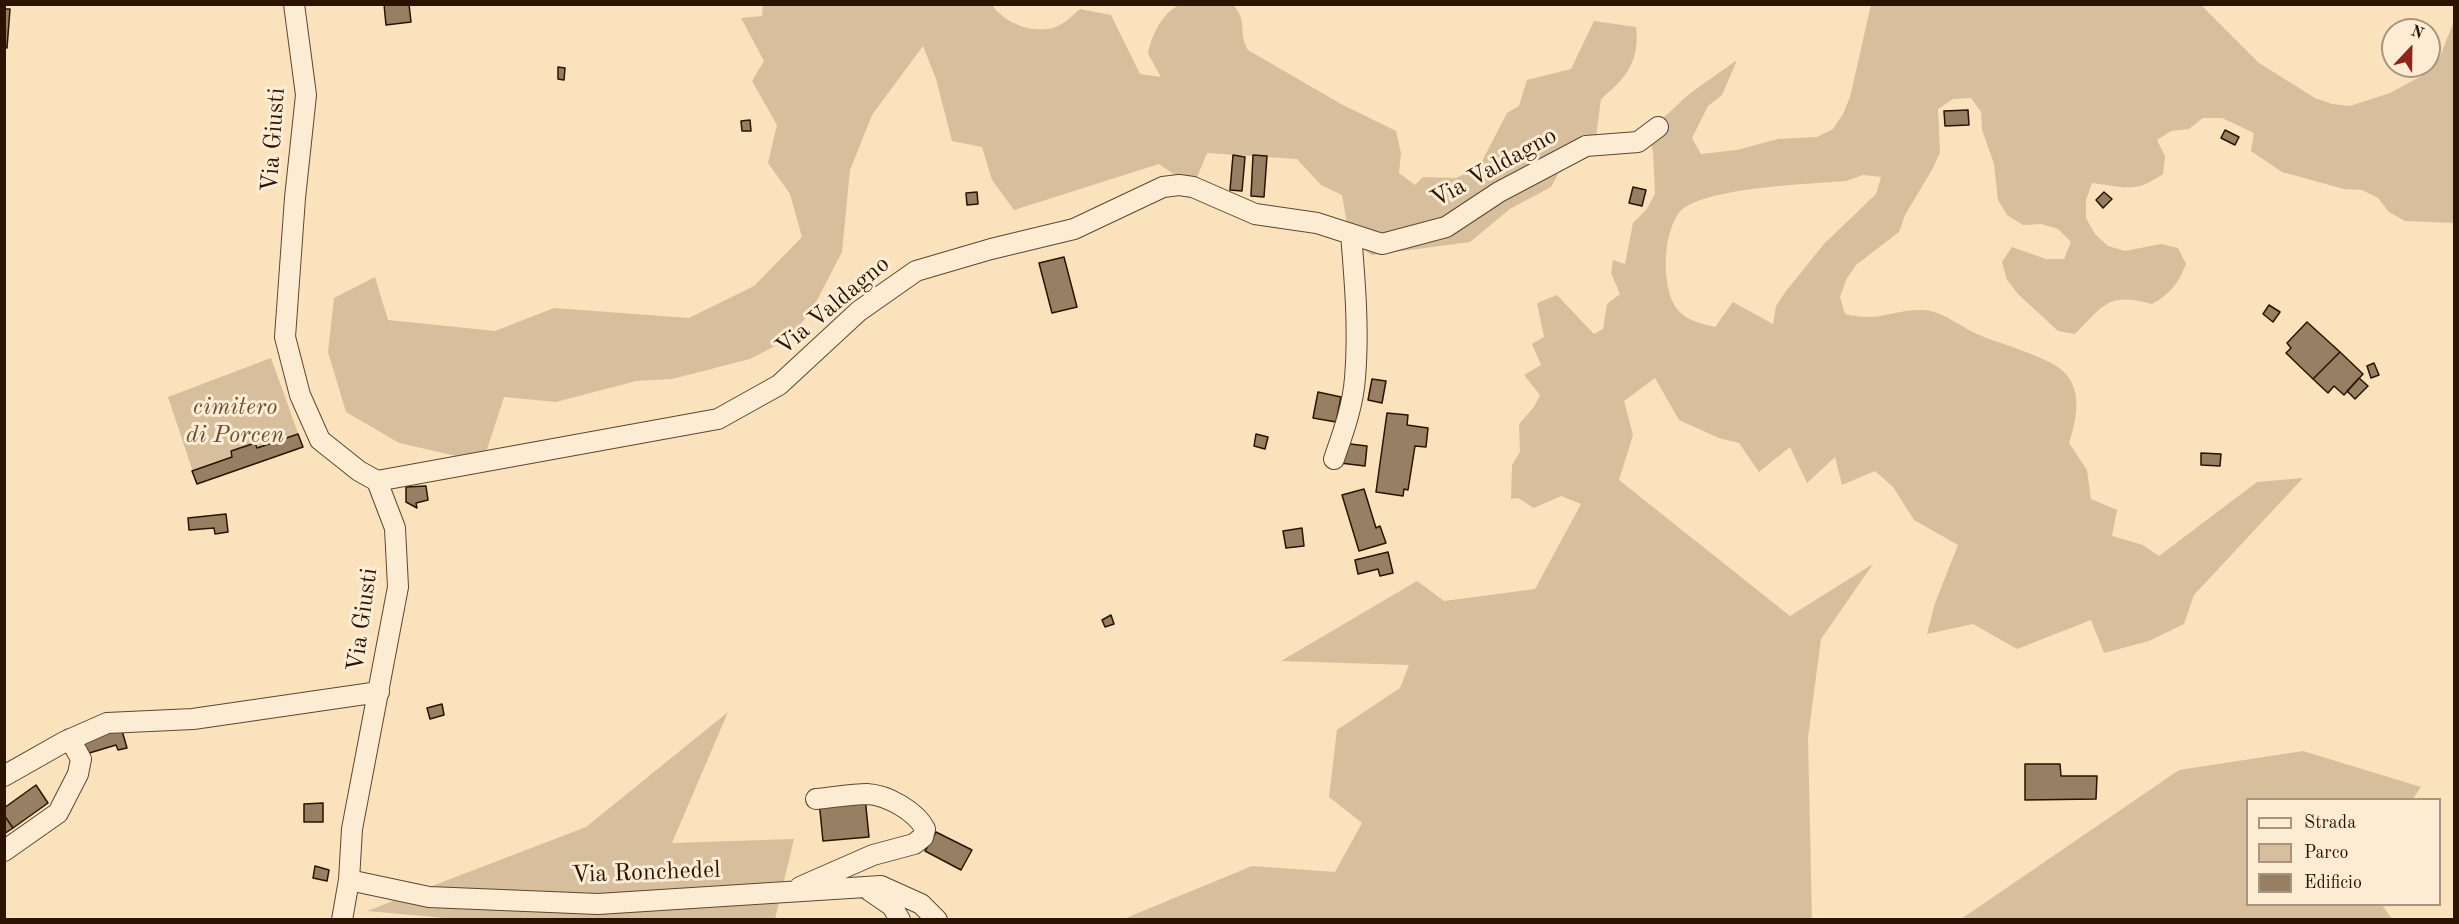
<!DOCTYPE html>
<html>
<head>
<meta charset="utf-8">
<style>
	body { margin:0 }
	#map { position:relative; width:2459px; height:924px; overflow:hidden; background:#fae2bd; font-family:"Old Standard TT",serif }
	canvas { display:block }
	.frame { position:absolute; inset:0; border:6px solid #2a1300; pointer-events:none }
	.legend { position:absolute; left:2246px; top:798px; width:195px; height:108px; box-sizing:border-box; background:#fcecd4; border:2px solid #a8957f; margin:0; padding:8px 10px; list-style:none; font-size:18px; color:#2a1300 }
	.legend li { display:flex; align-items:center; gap:12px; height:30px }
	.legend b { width:30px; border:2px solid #a8957f }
	.north { position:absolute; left:2381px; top:18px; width:60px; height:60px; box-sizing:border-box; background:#fcecd4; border:2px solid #a8957f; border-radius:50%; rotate:22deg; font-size:16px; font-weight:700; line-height:24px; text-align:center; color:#2a1300 }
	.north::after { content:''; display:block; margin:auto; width:21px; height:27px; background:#8f2418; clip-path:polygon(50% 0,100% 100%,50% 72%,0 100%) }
</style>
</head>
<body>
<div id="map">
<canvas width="2459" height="924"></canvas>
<div class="frame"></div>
<ul class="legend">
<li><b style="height:8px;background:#fcecd4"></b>Strada</li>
<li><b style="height:16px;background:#d7bf9d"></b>Parco</li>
<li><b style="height:16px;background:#967f62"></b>Edificio</li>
</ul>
<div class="north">N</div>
</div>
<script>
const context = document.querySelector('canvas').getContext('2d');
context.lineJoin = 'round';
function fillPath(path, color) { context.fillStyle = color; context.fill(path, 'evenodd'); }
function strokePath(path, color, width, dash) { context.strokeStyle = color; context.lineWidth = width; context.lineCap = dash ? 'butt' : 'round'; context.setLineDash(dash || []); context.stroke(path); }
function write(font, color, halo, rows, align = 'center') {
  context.font = font + ' "Old Standard TT",serif'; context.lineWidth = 6; context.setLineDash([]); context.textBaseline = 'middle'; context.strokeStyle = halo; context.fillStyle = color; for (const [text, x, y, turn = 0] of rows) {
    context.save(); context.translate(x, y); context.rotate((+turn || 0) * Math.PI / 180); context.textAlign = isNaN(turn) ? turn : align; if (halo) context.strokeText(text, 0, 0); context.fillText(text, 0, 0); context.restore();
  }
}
const green = new Path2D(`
	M763,5H992C1003,21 1027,32 1047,29C1061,28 1071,17 1080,9L1111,15L1140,74L1161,77L1148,54C1150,38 1164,9 1181,5C1195,1 1219,5 1233,5C1248,20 1238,34 1248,50L1341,104L1396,131L1401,153L1399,173L1415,185L1423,177L1456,178L1479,167L1507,113L1519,106L1527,80L1571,69L1594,21L1636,27C1640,62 1626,78 1601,99L1596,137L1568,155L1551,187L1510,209L1470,242L1372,255L1350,241L1342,195L1321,185L1297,159L1207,153L1193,187L1159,164L1014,210L992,180L982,147L952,141L936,79L923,46L872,115L850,170L842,252L811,312L785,341L750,359L672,379L636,381L556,402L504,397L483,462L399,443L346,412L328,352L334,298L375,277L388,320L495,331L554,308L689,318L754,286L802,237L790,194L768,163L777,125L752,81L764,61L741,18L762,16Z
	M1871,5H2201L2259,63L2315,98L2332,104L2350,106L2390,93L2427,73L2439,59L2454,21V223L2405,221L2389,212L2378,198L2362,190L2344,189L2282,172L2251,151L2254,133L2222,118H2203L2189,129L2171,131L2157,140L2165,156L2163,174C2134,194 2125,187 2092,183L2086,200V218L2095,234L2108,246L2125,251L2161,244L2178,248L2186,264C2178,284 2170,294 2152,304C2108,292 2104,305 2075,334L2058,331L2018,294L2007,280L2002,262L2012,247L2046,259H2064L2071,242L2058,229L2041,224L2023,225L2007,215L1998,200L1994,164L1982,130L1981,112L1971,98L1953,99L1938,109L1940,152L1933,168L1905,215L1899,232L1856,265L1846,280L1840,297L1845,314C1880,323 1893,309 1923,310C1943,311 1959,326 1977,334C1997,343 2052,358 2065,373C2083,392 2076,422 2069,443L2087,470L2091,499L2117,510L2112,536L2143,545L2159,556L2257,482L2303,478L2194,595L2184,624L2149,641L2104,653L2091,620L2017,649L1973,624L1927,634L1935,603L1958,545L1914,520L1893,487L1875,471L1842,485L1835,457L1807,483L1790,447L1759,472L1739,443L1719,438L1679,420L1655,378L1624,401L1633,435L1619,480L1790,616L1873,564L1821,639L1808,738L1812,919L1121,920L1252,866L1335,872L1362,823L1329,797L1337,730L1400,688L1409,665L1281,661L1417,581L1444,601L1535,589L1581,504L1561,496L1534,508L1518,498L1511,499L1512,465L1520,452L1519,424L1534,407L1540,395L1524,375L1541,365L1532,344L1544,337L1537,303L1557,295L1594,334L1603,329L1607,304L1620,294L1611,273L1613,260L1625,264L1633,223L1646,210L1655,194L1653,152L1646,126C1663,122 1674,107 1687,96C1703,83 1721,72 1737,60L1722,95L1708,106L1692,138L1701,154L1737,150L1778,139L1817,137L1833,129L1843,114L1850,97ZM1863,175L1881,177L1876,194L1824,244L1786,291L1776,306L1773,324L1733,302L1715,327C1686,321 1671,313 1667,281C1664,260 1666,233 1678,214C1696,187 1813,184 1846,181Z
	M271,358L303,447L197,484L168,397Z
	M728,712L672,843L794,839L775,919L468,920L367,911L586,827Z
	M2303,751L2421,787L2413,799L2248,800V904L2382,905L2392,919H1961L2179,770Z`);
const building = new Path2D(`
	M384,4H409L411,22L386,25Z
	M4,9H10L7,48H4Z
	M558,67L565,68L564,80L558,79Z
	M1968,110L1969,125L1945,126L1944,111Z
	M750,120L751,131H742L741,121Z
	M2225,130L2239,137L2235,145L2221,138Z
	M1233,155L1245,157L1242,191L1230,190Z
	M1253,155L1267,156L1264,197L1251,196Z
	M1633,187L1646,190L1642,206L1629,203Z
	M977,192L978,204L967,205L966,193Z
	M2104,192L2112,199L2103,208L2096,200Z
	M1064,257L1077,307L1052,313L1039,263Z
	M2269,305L2280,312L2273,322L2263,314Z
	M2307,322L2340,352L2313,379L2286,353L2291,348L2287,343Z
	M2340,352L2363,374L2344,395L2334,386L2328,393L2313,379Z
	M2374,363L2379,375L2371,378L2367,366Z
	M2359,378L2368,386L2355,399L2347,391Z
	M1372,379L1386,381L1382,403L1368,400Z
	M1318,392L1341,397L1336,422L1313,418Z
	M1387,413L1408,415L1407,425L1428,428L1426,447L1415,446L1408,490L1404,489L1403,496L1376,492Z
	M298,434L303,447L197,484L192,471L232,457L231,451L255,443L257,448Z
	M1256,434L1268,437L1265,449L1254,446Z
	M1342,443L1367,446L1365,466L1340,463Z
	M2201,453L2221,454L2220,466L2201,465Z
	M426,486L428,500L416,503L417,508L406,502V487Z
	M1364,489L1376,528L1380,526L1386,543L1359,551L1342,495Z
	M226,514L228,532L215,534L214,528L189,530L188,518Z
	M1302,528L1304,546L1286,548L1283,531Z
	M1388,552L1393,573L1380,576L1378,569L1358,574L1355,560Z
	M1111,615L1114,624L1105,627L1102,620Z
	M442,704L444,715L430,719L427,708Z
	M121,727L127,748L118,750L116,745L86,754L80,738Z
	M2025,764H2060L2061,776H2097L2096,799L2025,800Z
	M36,785L48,803L13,828L4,815V808Z
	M865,797L869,837L823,841L819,801Z
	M323,803V822H304V804Z
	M4,815L13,828L4,834Z
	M936,832L972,850L961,870L925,851Z
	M315,866L329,870L327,881L313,878Z`);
const minor = new Path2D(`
	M294,4L306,95L295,198L285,337L300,395L320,440L359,471L377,481L395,528L398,587L352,829L349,880L342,920
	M1334,459C1343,433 1353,406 1355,378C1359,330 1355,282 1351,234
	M377,481L718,419L779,385L859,311L916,271L991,249L1074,229L1163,187L1179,185L1193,187L1255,214L1317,223L1382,244L1446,227L1499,192L1586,146L1638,142L1658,127
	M4,776L64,742L107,723L193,719L379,692
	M4,851L58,813L78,774L81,759L70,739
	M349,880L429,897L598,904L881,886L921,904L937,920
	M800,887L873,855L914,844L923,837L925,829C916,811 887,795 867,794C850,794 832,798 816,799
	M870,891L892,906L900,920`);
const streetNames = [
	["Via Giusti",274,140,-86],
	["Via Valdagno",1494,168,-29],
	["Via Valdagno",833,306,-40],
	["Via Giusti",363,620,-82],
	["Via Ronchedel",646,873,-2]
];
const parkNames = [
	["cimitero",235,408],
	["di Porcen",235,436]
];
fillPath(green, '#d7bf9d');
fillPath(building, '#967f62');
strokePath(building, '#2a1300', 1.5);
strokePath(minor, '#5e472f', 22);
strokePath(minor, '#fcecd4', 20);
write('24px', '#2a1300', '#fcecd4', streetNames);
write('italic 24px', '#674f37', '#fcecd4', parkNames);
</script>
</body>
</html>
